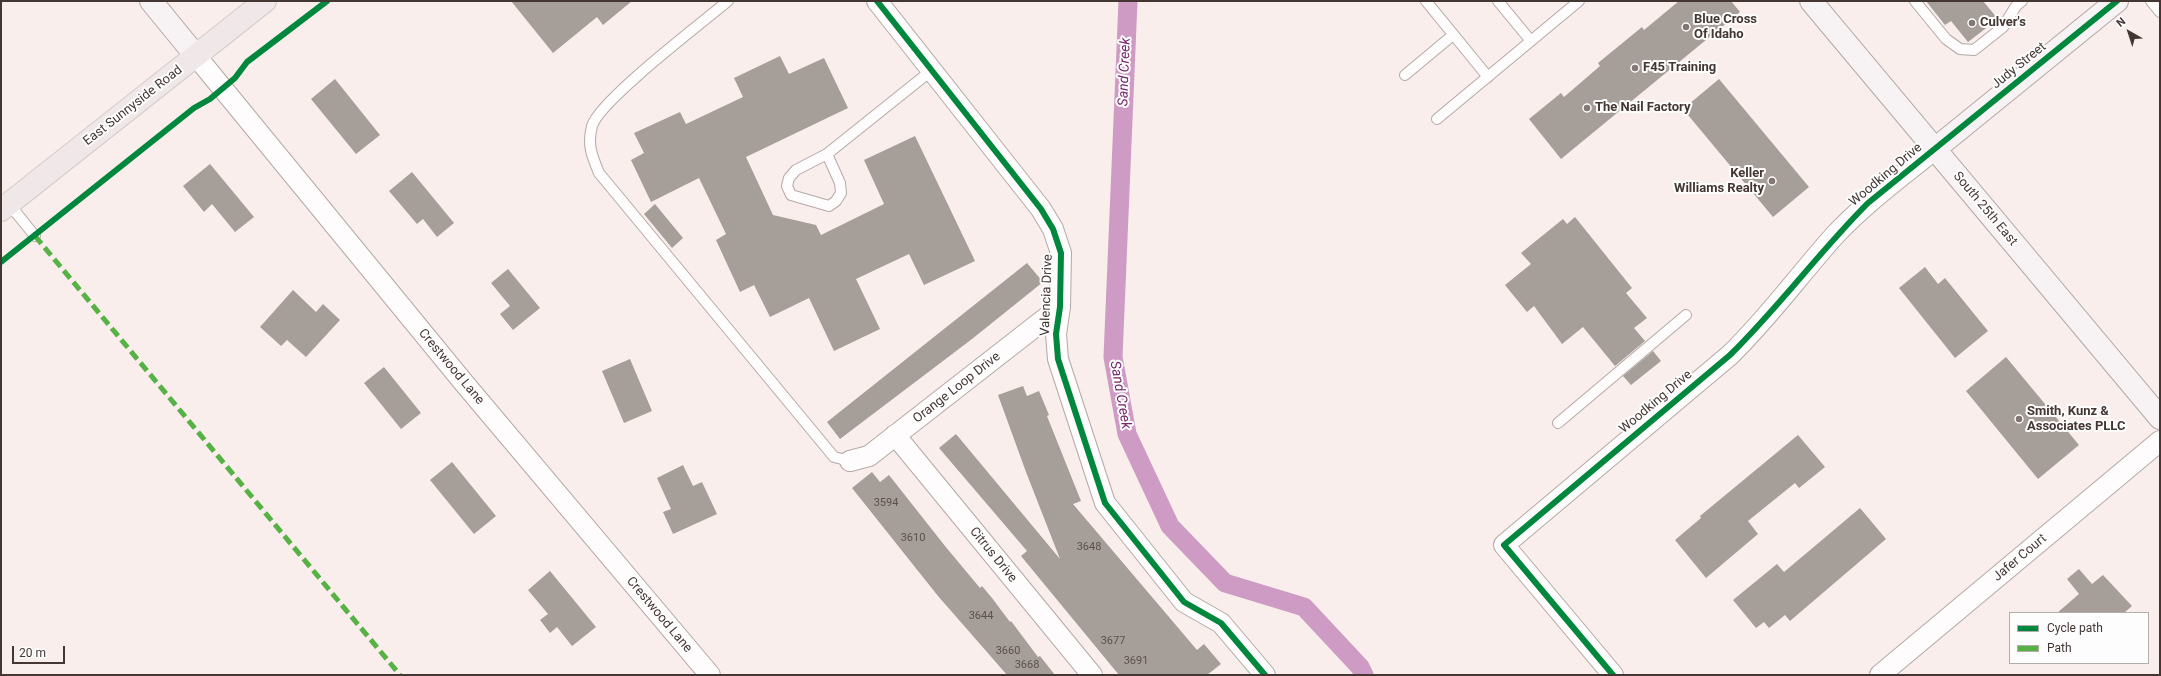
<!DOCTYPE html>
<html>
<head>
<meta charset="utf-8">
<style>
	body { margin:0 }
	#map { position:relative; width:2161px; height:676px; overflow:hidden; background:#f9eeeb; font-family:Roboto,sans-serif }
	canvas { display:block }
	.frame { position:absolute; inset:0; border:2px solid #433633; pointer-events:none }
	.legend { position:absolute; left:2009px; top:612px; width:140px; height:52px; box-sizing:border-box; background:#fdfdfd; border:1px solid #b3adac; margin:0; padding:5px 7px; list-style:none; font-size:12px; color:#433633 }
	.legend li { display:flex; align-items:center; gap:8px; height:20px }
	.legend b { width:20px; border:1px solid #b3adac }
	.north { position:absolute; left:2109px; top:12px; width:40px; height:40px; -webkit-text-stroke:3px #fdfdfd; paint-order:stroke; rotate:321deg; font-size:11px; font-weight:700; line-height:16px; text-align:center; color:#433633 }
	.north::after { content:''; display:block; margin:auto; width:14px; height:18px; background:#433633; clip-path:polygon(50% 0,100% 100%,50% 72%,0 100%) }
	.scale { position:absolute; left:12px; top:646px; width:53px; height:18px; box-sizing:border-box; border:2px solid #433633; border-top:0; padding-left:5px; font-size:12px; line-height:14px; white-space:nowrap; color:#433633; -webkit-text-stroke:3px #fdfdfd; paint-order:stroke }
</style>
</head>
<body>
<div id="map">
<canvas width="2161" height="676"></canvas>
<div class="frame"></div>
<ul class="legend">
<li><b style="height:5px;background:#00873e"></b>Cycle path</li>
<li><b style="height:5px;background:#57b246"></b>Path</li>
</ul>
<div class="north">N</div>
<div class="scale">20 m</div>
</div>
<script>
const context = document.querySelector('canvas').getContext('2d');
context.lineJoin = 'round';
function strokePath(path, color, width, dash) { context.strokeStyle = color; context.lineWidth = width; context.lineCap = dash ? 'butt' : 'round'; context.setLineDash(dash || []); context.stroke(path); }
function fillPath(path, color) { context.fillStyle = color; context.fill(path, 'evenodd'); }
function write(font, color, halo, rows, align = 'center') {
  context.font = font + ' Roboto,sans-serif'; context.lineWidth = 4; context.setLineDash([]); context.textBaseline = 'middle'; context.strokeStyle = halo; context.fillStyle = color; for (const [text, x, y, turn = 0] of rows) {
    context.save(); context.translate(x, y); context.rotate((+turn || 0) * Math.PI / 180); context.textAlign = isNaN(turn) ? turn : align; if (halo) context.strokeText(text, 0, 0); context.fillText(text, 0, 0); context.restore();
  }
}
const canal = new Path2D(`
	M1128,1L1113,357L1127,434L1170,526L1225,583L1304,607L1360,667L1364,675`);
const building = new Path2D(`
	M511,1H632L603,25L597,17L553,53Z
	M1679,1H1731L1740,12L1561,159L1529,119L1561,93L1564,97L1600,66L1598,63L1642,27L1644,30Z
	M1926,1H1983L1998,19L1968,42L1951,21L1945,25Z
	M780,56L789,74L824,58L848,108L746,157L773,215L816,225L821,235L884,204L864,160L915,136L975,261L924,285L909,254L856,279L880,329L834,351L809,298L770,317L754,285L740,292L716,240L726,234L699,178L651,202L631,160L644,153L634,133L680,112L686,124L743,97L734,78Z
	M335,79L380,135L356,154L311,99Z
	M1719,79L1809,187L1773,217L1683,109Z
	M210,164L254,217L235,232L212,204L204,212L183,186Z
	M412,172L454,223L437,237L423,219L417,224L389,191Z
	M655,204L683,238L672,248L644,214Z
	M1575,217L1632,288L1626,293L1647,318L1634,328L1645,341L1615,366L1583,327L1562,344L1534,306L1527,312L1505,285L1531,264L1521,253L1563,219L1567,224Z
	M1027,263L1043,282L972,339L840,439L827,422Z
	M1925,267L1938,284L1945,278L1988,331L1955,358L1899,288Z
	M508,269L540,308L513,330L500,314L510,306L491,283Z
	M293,290L316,312L323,304L340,320L306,357L287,340L281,346L260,327Z
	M1653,351L1661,361L1631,385L1623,376Z
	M2006,357L2079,445L2038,479L1966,391Z
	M630,359L652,411L624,423L602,371Z
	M384,367L421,413L401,429L364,383Z
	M1023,386L1027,396L1039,391L1049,415L1047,416L1081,501L1073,504L1197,650L1204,644L1221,664L1207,675H1119L1021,556L1027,551L939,448L956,434L1060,559L1026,472L998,395Z
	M1798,435L1825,467L1799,488L1795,483L1748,521L1758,534L1706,578L1675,540L1701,518L1700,516Z
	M452,462L496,516L474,534L430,480Z
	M683,465L693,486L702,482L717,514L673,534L663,512L671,509L657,478Z
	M872,472L880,482L889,475L945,546L980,588L982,586L992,598L1010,622L1011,621L1038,657L1040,656L1055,675H1007L938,596L852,488Z
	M1860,508L1886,539L1790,621L1785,615L1769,628L1764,622L1756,628L1733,600L1777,564L1784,572Z
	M2079,569L2092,584L2103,575L2132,606L2124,613H2057L2079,594L2067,579Z
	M550,571L596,627L572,646L557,627L550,633L540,620L548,614L528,590Z`);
const lane = new Path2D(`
	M728,1C703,22 599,101 592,126C587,145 592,156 599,173L834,457L850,461
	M1426,1L1488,77
	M1498,1L1531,41
	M1915,1L1946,39L1960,49L1974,50L2003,27L2016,6L2022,1
	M2151,1L2160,12
	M1405,75L1453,35
	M1437,119L1579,1
	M827,154L840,183L841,193L836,201L829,206L791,195L787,186L789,178L796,170L827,154L932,70
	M9,204L35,236
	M1558,423L1686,315`);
const street = new Path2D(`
	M877,1L1041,209L1053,229L1061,253L1060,307L1056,334L1058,359L1105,503L1184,602L1221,623L1265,675
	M196,56L464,383L710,675
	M895,435L1092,675
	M850,461L869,456L1060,307
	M1613,675L1504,545L1730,355C1769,317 1800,274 1835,235C1865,203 1901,177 1935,149
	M1880,675L2160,441`);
const secondary = new Path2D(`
	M151,1L196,56
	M1811,1L2160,418
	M1935,149L2117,1`);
const primary = new Path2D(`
	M1,210L265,1`);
const quiet = new Path2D(`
	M35,236L400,675`);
const cycleway = new Path2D(`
	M877,1L1041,209L1053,229L1061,253L1060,307L1056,334L1058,359L1105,503L1184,602L1221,623L1265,675
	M1,262L194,108L210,99L235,78L247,62L327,1
	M1613,675L1504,545L1730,355C1779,307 1819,252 1868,203L2117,1`);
const markers = [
	[1972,23,4,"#837673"],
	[1686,27,4,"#837673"],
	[1635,68,4,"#837673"],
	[1587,108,4,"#837673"],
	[1772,181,4,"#837673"],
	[2019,419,4,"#837673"]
];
const numberNames = [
	["3594",886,503],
	["3610",913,538],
	["3648",1089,547],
	["3644",981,616],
	["3677",1113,641],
	["3660",1008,651],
	["3691",1136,661],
	["3668",1027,665]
];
const poiNames = [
	["Blue Cross",1694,20],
	["Of Idaho",1694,35],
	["Culver's",1980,23],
	["F45 Training",1643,68],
	["The Nail Factory",1595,108],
	["Keller",1764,174,"right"],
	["Williams Realty",1764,189,"right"],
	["Smith, Kunz &",2027,412],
	["Associates PLLC",2027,427]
];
const streetNames = [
	["Judy Street",2019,66,-39],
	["East Sunnyside Road",133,106,-38],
	["Woodking Drive",1886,175,-40],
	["South 25th East",1985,209,50],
	["Valencia Drive",1047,295,-88],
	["Crestwood Lane",451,367,50],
	["Orange Loop Drive",957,388,-38],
	["Woodking Drive",1656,402,-40],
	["Citrus Drive",993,555,51],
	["Jafer Court",2020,558,-40],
	["Crestwood Lane",659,615,50]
];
const waterNames = [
	["Sand Creek",1125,72,-88],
	["Sand Creek",1120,395,80]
];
strokePath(canal, '#cd9bc3', 19);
fillPath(building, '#a69e98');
strokePath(lane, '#b4a9a6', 12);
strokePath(street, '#b4a9a6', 22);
strokePath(secondary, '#b4a9a6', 24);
strokePath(primary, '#d3cdcb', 24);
strokePath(lane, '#fefcfc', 10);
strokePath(street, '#fefcfc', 20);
strokePath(secondary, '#f7f2f3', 22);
strokePath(primary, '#f0e7e9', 22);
strokePath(quiet, '#57b246', 5, [10, 5]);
strokePath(cycleway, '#00873e', 6);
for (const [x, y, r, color] of markers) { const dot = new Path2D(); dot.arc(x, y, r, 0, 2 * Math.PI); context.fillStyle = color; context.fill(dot); strokePath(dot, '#fdfdfd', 1.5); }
write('11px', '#5c504c', null, numberNames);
write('bold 13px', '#433633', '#fdfdfd', poiNames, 'left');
write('13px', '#433633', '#fdfdfd', streetNames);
write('italic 14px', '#74256e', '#fdfdfd', waterNames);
</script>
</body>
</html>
